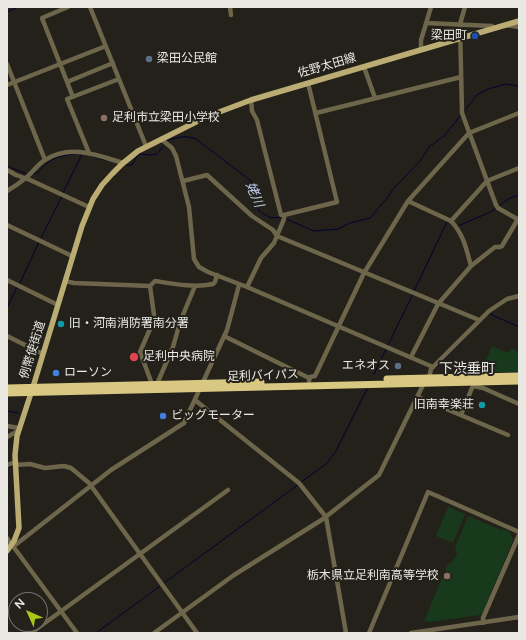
<!DOCTYPE html>
<html>
<head>
<meta charset="utf-8">
<style>
	body { margin:0 }
	#map { position:relative; width:526px; height:640px; overflow:hidden; background:#23211a; font-family:"Varela Round",sans-serif }
	canvas { display:block }
	.frame { position:absolute; inset:0; border:8px solid #e9e8e3; pointer-events:none }
	.north { position:absolute; left:8px; top:592px; width:40px; height:40px; box-sizing:border-box; background:#23211a; border:1px solid #72716a; border-radius:50%; rotate:315deg; font-size:11px; font-weight:700; line-height:16px; text-align:center; color:#e9e8e3 }
	.north::after { content:''; display:block; margin:auto; width:14px; height:18px; background:#aac718; clip-path:polygon(50% 0,100% 100%,50% 72%,0 100%) }
</style>
</head>
<body>
<div id="map">
<canvas width="526" height="640"></canvas>
<div class="frame"></div>
<div class="north">N</div>
</div>
<script>
const context = document.querySelector('canvas').getContext('2d');
context.lineJoin = 'round';
function fillPath(path, color) { context.fillStyle = color; context.fill(path, 'evenodd'); }
function strokePath(path, color, width, dash) { context.strokeStyle = color; context.lineWidth = width; context.lineCap = dash ? 'butt' : 'round'; context.setLineDash(dash || []); context.stroke(path); }
function write(font, color, halo, rows, align = 'center') {
  context.font = font + ' "Varela Round","Noto Sans JP",sans-serif'; context.lineWidth = 4; context.setLineDash([]); context.textBaseline = 'middle'; context.strokeStyle = halo; context.fillStyle = color; for (const [text, x, y, turn = 0] of rows) {
    context.save(); context.translate(x, y); context.rotate((+turn || 0) * Math.PI / 180); context.textAlign = isNaN(turn) ? turn : align; if (halo) context.strokeText(text, 0, 0); context.fillText(text, 0, 0); context.restore();
  }
}
const green = new Path2D(`
	M492,346L508,353L512,348L519,354V372H481Z
	M448,507L465,514L453,543L436,536Z
	M468,516L501,530L503,529L509,531L513,540L483,612L480,615L430,622L424,621L448,564L451,563L457,555L455,547Z`);
const stream = new Path2D(`
	M7,12L18,7
	M464,111L477,95L488,89L506,84L519,86
	M167,141C177,137 186,135 196,139L251,181L253,184L257,206L259,211L271,218L282,217
	M91,156L105,160
	M124,165H132L137,156L141,154L151,155L157,154L164,145
	M7,166L27,174
	M32,174C40,174 41,168 47,163C55,157 64,155 74,154
	M63,193L82,154
	M499,206L510,198L519,195
	M286,219L314,231L338,229L350,223L370,218L388,197L394,188L420,161L429,147L445,135L461,115
	M456,224L458,226L488,213L495,209
	M40,240L62,196
	M19,285L39,242
	M414,291L447,222
	M7,308L17,287
	M490,314L519,327
	M388,345L413,294
	M437,367L469,334
	M374,374L386,349
	M7,411L19,413
	M301,482L325,465L336,451L367,389
	M164,583L299,484
	M96,633L160,586`);
const minor = new Path2D(`
	M68,7L42,18L73,97
	M90,7L146,146
	M230,7L231,15
	M465,7L460,24L462,113L496,205L498,208L519,220
	M426,23L492,26L493,28
	M505,25L519,27
	M421,50V40L431,7
	M7,64L45,160
	M364,67L375,98
	M67,82L113,63
	M7,85L106,46
	M251,100L252,111L257,120L281,215H284
	M316,113L461,77
	M161,139L172,148L176,156L189,207L194,259L199,267L208,272L247,287L433,367
	M89,153L67,99L119,79
	M7,170L16,175L30,180L89,207
	M183,181L207,175L252,216L273,230L277,236L479,320
	M7,191C14,187 21,182 27,177C33,172 38,164 45,160C70,144 97,155 123,163
	M408,201L451,221C464,235 466,248 471,266
	M284,215L337,202L308,83
	M451,221L487,181L519,168
	M7,225L72,256
	M7,280L58,305
	M65,281L74,283L150,286L155,281C174,284 194,288 213,284L215,282L217,275
	M150,286L154,315L153,322L140,352L152,384
	M247,287L261,258L274,243L284,219V215
	M7,336L43,354
	M224,336L309,378
	M411,357L438,304L471,266L495,247H500L502,246L518,219
	M309,381L310,377L315,376L364,273L408,201L469,133L519,113
	M157,384L173,347L180,322L195,286
	M473,386L483,388L519,404
	M418,397L508,435
	M195,400L299,483L326,517L346,633
	M461,415L474,383
	M7,426L19,428
	M7,437L18,431
	M7,465L15,462
	M15,465L30,464L45,468L64,466L71,468L89,483L197,633
	M7,538L77,633
	M14,546L111,470L184,423L227,330L239,285
	M483,623V618L519,535
	M31,633L228,490
	M154,633L234,575L323,519L379,475L424,383L429,378L431,369L489,311L507,299L519,296
	M369,633L428,492L519,532
	M411,633L519,617`);
const major = new Path2D(`
	M7,551L14,541L19,528L15,455L17,436L33,387L82,226L93,199L102,185L112,174L122,164L138,151L206,117L251,100L519,21`);
const highway = new Path2D(`
	M387,379L519,376
	M7,388L261,382
	M7,393L519,381`);
const markers = [
	[475,36,4,"#1a4fb4"],
	[149,59,4,"#5c6f8a"],
	[104,118,4,"#8d6e63"],
	[61,324,4,"#0f9aa8"],
	[134,357,5,"#e0444e"],
	[398,366,4,"#5c6f8a"],
	[56,373,4,"#3f7fe0"],
	[482,405,4,"#0f9aa8"],
	[163,416,4,"#3f7fe0"],
	[447,576,4,"#8d6e63"]
];
const poiNames = [
	["梁田町",467,36,"right"],
	["梁田公民館",157,59],
	["足利市立梁田小学校",112,118],
	["旧・河南消防署南分署",69,324],
	["足利中央病院",143,357],
	["エネオス",390,366,"right"],
	["ローソン",64,373],
	["旧南幸楽荘",474,405,"right"],
	["ビッグモーター",171,416],
	["栃木県立足利南高等学校",439,576,"right"]
];
const streetNames = [
	["佐野太田線",327,66,-16],
	["例幣使街道",33,350,-73],
	["足利バイパス",263,376,-2]
];
const waterNames = [
	["姥川",254,195,67]
];
const quarterNames = [
	["下渋垂町",467,369]
];
fillPath(green, '#18391c');
strokePath(stream, '#000331', 1);
strokePath(minor, '#6d664b', 4.5);
strokePath(major, '#baac72', 5.5);
strokePath(highway, '#d9c881', 7);
for (const [x, y, r, color] of markers) { const dot = new Path2D(); dot.arc(x, y, r, 0, 2 * Math.PI); context.fillStyle = color; context.fill(dot); strokePath(dot, '#23211a', 1.5); }
write('12px', '#e9e8e3', '#23211a', poiNames, 'left');
write('12px', '#e9e8e3', '#23211a', streetNames);
write('italic 13px', '#bfd1f1', '#23211a', waterNames);
write('14px', '#e9e8e3', '#23211a', quarterNames);
</script>
</body>
</html>
